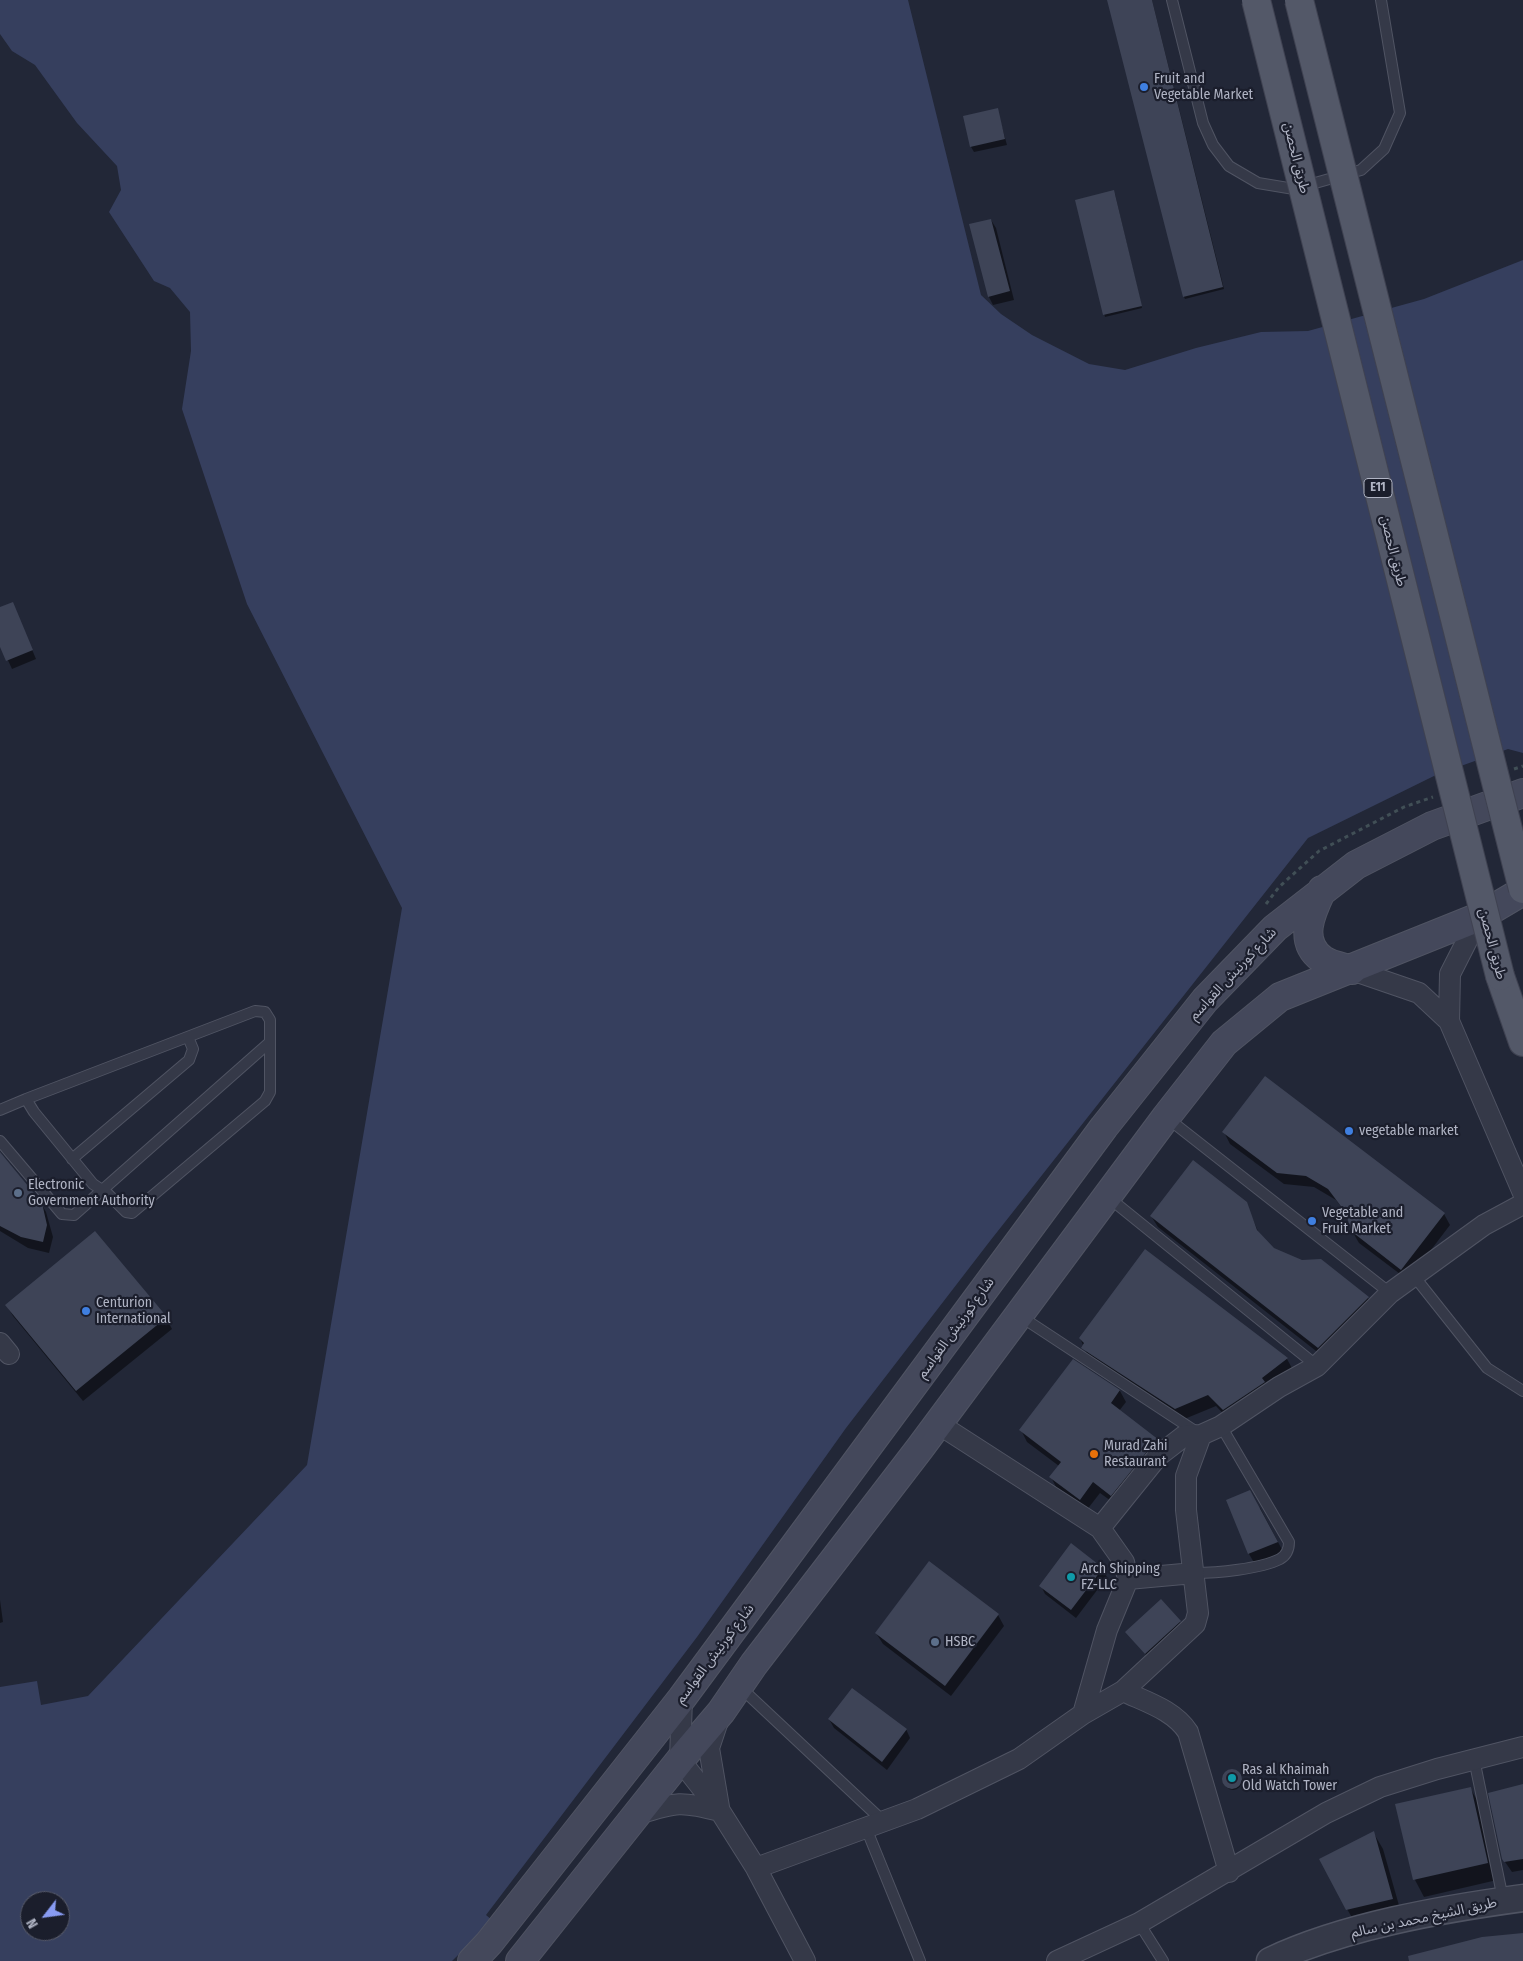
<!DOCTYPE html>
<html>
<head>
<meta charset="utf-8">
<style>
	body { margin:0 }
	#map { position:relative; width:1523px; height:1961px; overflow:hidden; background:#222737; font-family:"Fira Sans Condensed",sans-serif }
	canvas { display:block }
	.north { position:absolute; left:20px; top:1891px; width:50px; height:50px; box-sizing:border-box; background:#1b1e2c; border:1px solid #575a69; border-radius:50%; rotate:240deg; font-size:14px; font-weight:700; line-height:20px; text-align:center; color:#b0b4c4 }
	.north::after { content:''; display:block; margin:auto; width:18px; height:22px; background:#889bf2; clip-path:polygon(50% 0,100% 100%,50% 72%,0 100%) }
</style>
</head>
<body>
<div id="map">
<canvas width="1523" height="1961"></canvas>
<div class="north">N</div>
</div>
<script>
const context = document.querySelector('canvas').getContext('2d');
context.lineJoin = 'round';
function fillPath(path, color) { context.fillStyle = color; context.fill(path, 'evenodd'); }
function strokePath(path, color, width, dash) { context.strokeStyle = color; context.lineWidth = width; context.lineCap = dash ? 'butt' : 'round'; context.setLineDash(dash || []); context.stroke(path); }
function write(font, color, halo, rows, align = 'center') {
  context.font = font + ' "Fira Sans Condensed","Noto Sans Arabic",sans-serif'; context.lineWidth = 4.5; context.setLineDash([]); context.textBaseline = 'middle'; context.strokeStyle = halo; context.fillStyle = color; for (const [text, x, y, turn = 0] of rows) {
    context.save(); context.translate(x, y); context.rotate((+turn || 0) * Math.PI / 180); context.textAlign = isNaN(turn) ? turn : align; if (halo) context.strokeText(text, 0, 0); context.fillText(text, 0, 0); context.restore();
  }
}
const water = new Path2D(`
	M0,0H908L981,295L1001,314L1032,335L1089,364L1125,370L1196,348L1261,332L1308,331L1424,299L1523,260V753L1508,749L1436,775L1308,838L990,1241L846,1428L697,1637L486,1915L493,1921L452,1961H0V1687L37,1681L41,1705L88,1696L307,1465L402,908L247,604L182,409L191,351L190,312L170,288L154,281L109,212L121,190L117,166L77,123L35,65L12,51L0,34ZM30,1901H60V1931H30Z`);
const shadow = new Path2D(`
	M1108,0H1152L1224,289L1185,299L1184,297Z
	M997,109L1007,145L974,152L971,147Z
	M1115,194L1142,308L1105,317L1076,201Z
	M991,220L996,228L1014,300L993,305L989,297Z
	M13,604L36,659L12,669L0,643V609Z
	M1224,1132L1444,1214L1450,1225L1408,1280L1359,1243L1352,1231L1348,1216L1336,1200L1314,1187L1284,1184L1230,1144Z
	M0,1154L39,1200L46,1212L53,1237L49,1253L28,1248L0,1231Z
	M1246,1203L1260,1236L1273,1249L1302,1261H1321L1368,1298L1375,1309L1325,1358L1158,1227L1151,1216Z
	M6,1305L166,1318L172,1329L83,1401L13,1316Z
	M1080,1338L1287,1359L1293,1370L1230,1421L1216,1406L1182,1420L1089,1359Z
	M1073,1360L1120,1391L1126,1402L1119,1411L1158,1441L1165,1452L1118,1506L1100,1493L1086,1511L1057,1489L1051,1477L1059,1466L1027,1442L1021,1430Z
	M1227,1500L1260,1508L1287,1559L1259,1571L1249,1554Z
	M1102,1569L1107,1577L1076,1618L1045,1594L1041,1586Z
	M0,1600L3,1622L0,1623Z
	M998,1615L1004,1626L951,1696L883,1644L876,1633Z
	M1180,1622L1185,1630L1151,1661L1127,1632Z
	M829,1719L906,1729L910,1738L887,1770L834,1728Z
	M1224 1781a9 9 0 1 1 18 0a9 9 0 1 1-18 0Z
	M1523,1785V1870L1512,1872L1503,1859Z
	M1470,1788L1480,1805L1497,1880L1424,1897L1415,1880Z
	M1373,1832L1383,1849L1402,1916L1357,1926L1347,1909Z`);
const building = new Path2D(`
	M1107,0H1152L1223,287L1183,297Z
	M998,108L1005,139L970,147L963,116Z
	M1114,190L1142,306L1103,315L1075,200Z
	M991,219L1010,291L988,297L969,224Z
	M13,602L33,650L6,661L0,647V607Z
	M1265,1076L1445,1213L1401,1270L1351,1231L1346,1213L1328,1189L1306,1176L1277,1173L1222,1132Z
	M0,1152L42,1203L47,1225L43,1242L21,1237L0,1226Z
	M1193,1160L1247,1202L1257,1230L1274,1248L1302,1260L1321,1259L1369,1297L1318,1348L1150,1216Z
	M95,1231L167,1317L76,1391L5,1305Z
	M1145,1249L1288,1358L1262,1378L1265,1382L1223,1410L1208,1395L1175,1409L1081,1348L1084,1343L1079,1338Z
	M1073,1359L1120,1390L1111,1403L1159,1440L1149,1449L1111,1496L1093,1482L1080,1500L1049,1477L1061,1462L1019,1430Z
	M1250,1490L1278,1542L1248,1554L1226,1500Z
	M1071,1543L1103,1568L1071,1610L1039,1586Z
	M929,1561L999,1614L945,1686L875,1633Z
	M1161,1599L1181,1621L1145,1654L1125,1632Z
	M852,1688L907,1729L882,1762L828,1719Z
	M1222 1779a10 10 0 1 1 20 0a10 10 0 1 1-20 0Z
	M1523,1784V1859L1504,1862L1502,1859L1488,1793Z
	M1471,1787L1488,1863L1413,1880L1395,1804Z
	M1374,1831L1393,1899L1346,1910L1319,1859Z
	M1523,1933V1961H1409L1408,1956L1482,1937Z`);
const path = new Path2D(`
	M1514,769L1523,766
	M1266,904L1279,887L1319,851L1404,807L1433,797`);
const service = new Path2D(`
	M1172,0L1203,123L1213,145L1229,166L1258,183L1294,189L1361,170L1384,149L1400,113L1381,0
	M0,1110L26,1099L255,1011L265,1012L270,1020V1092L265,1101L132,1213L126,1212L108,1194L93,1184L34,1112L26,1099
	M1166,1117L1390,1293
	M0,1141L62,1214L74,1215L270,1042
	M72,1159L189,1060L193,1049L188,1037
	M1108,1197L1317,1366
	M1414,1276L1487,1368L1523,1391
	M1020,1316L1198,1433
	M1194,1573C1217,1573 1260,1569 1280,1559C1287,1555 1289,1549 1289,1542L1221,1426
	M740,1687L884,1822
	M1474,1759L1503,1899
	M866,1828L920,1961
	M1139,1923L1163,1961`);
const minor = new Path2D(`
	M1479,917L1450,974L1449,1021L1523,1193
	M1352,970L1419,993L1449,1021
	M0,1343L9,1354
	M937,1423L1100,1528L1124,1562L1128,1579L1107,1630L1083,1714
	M1100,1528L1158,1456L1184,1436L1201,1435
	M1128,1579L1194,1573
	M1123,1691L1195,1624L1198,1613L1186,1510V1476L1201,1435L1221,1426L1279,1387L1317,1366L1390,1293L1484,1225L1523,1204
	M682,1698L680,1760L720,1811L756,1868L805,1961
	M718,1721L709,1748L719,1807
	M638,1814C677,1802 681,1801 720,1811
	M756,1868L917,1809L1019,1759L1083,1714L1123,1691C1146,1702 1174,1710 1188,1732L1229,1872
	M1057,1961L1139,1923L1326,1813L1380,1787L1437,1769L1523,1747`);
const tertiary = new Path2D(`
	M1270,1961C1344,1926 1442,1909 1523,1898`);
const secondary = new Path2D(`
	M1322,890C1312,911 1297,941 1322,959C1329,965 1343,967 1352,970
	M472,1961L489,1943L682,1698L1104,1127L1205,1000L1275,928L1356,865L1432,826L1523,793
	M520,1961L680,1760L721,1712L754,1664L920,1448L1166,1117L1224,1043L1280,997L1479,917L1523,891`);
const primary = new Path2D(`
	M1500,976L1523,1042`);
const primaryBridge = new Path2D(`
	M1256,0L1500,976
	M1299,0L1523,889`);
const markers = [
	[1144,87,5,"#3f7fe0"],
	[1349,1131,5,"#3f7fe0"],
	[18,1193,5,"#5c6f8a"],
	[1312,1221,5,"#3f7fe0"],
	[86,1311,5,"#3f7fe0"],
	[1094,1454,5,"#e8710a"],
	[1071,1577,5,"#0f9aa8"],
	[935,1642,5,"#5c6f8a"],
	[1232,1778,5,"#0f9aa8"]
];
const shields = [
	[1378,488,28]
];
const shieldNames = [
	["E11",1378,488]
];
const poiNames = [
	["Fruit and",1154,79],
	["Vegetable Market",1154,95],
	["vegetable market",1359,1131],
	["Electronic",28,1185],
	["Government Authority",28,1201],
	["Vegetable and",1322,1213],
	["Fruit Market",1322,1229],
	["Centurion",96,1303],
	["International",96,1319],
	["Murad Zahi",1104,1446],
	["Restaurant",1104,1462],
	["Arch Shipping",1081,1569],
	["FZ-LLC",1081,1585],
	["HSBC",945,1642],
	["Ras al Khaimah",1242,1770],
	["Old Watch Tower",1242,1786]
];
const streetNames = [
	["طريق الحصن",1296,158,76],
	["طريق الحصن",1393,551,76],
	["طريق الحصن",1492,944,75],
	["شارع كورنيش القواسم",1233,974,-47],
	["شارع كورنيش القواسم",956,1328,-54],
	["شارع كورنيش القواسم",715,1654,-53],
	["طريق الشيخ محمد بن سالم",1424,1918,-12]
];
fillPath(water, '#363f5e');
fillPath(shadow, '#0007');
fillPath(building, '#3e4457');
strokePath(service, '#505463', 12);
strokePath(minor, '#505463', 22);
strokePath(tertiary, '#505463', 29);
strokePath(secondary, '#505463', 30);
strokePath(primary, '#3f4251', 30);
strokePath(path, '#414f56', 3, [4, 4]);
strokePath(service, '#353948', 10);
strokePath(minor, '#353948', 20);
strokePath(tertiary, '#353948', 26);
strokePath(secondary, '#44485b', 28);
strokePath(primary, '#535868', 28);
strokePath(primaryBridge, '#3f4251', 30, []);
strokePath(primaryBridge, '#535868', 28);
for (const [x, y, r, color] of markers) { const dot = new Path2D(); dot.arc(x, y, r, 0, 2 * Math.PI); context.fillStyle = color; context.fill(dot); strokePath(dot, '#1b1e2c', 2); }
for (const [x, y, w] of shields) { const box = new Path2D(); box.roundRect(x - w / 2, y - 9.5, w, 19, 4); context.fillStyle = '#1b1e2c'; context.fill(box); strokePath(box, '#b0b4c4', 1); }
write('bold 12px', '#b0b4c4', null, shieldNames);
write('14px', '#b0b4c4', '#1b1e2c', poiNames, 'left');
write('14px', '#b0b4c4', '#1b1e2c', streetNames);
</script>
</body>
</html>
